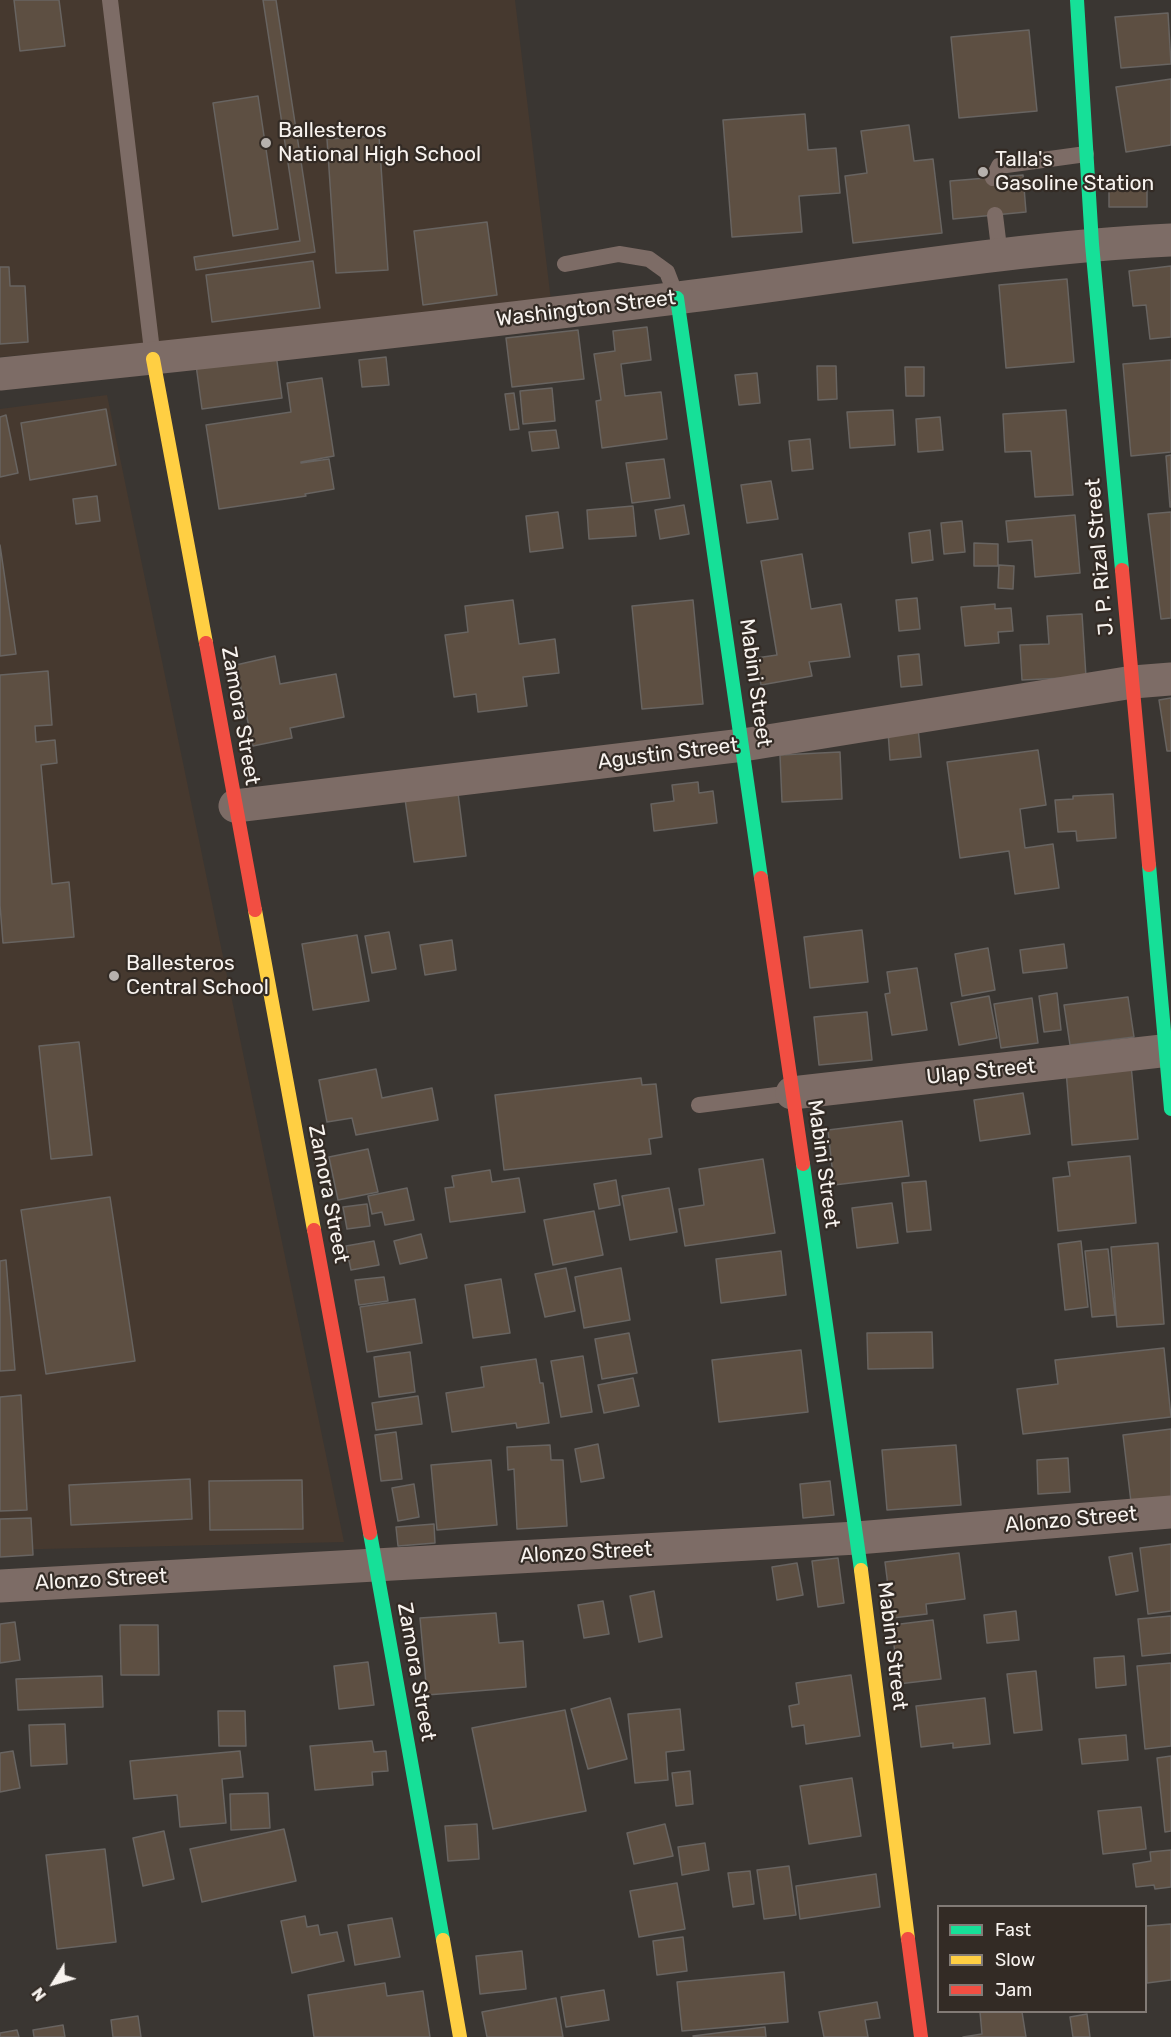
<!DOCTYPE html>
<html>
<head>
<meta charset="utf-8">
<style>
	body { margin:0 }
	#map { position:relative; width:1171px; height:2037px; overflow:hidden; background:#3a3632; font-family:Rubik,sans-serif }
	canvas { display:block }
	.legend { position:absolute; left:937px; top:1905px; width:210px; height:108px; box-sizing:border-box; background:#332b25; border:2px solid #827b76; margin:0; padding:8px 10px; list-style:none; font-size:18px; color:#f8f3ef }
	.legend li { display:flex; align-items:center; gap:12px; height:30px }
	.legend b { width:30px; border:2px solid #827b76 }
	.north { position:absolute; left:24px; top:1953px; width:60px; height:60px; -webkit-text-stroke:4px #332b25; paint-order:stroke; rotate:233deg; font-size:16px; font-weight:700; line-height:24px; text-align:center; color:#f8f3ef }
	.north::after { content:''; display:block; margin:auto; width:21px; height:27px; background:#f8f3ef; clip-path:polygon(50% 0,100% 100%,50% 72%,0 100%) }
</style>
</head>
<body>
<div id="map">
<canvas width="1171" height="2037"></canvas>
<ul class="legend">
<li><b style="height:8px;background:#16e098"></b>Fast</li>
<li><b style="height:8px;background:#ffcf43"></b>Slow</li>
<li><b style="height:8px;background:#f24e42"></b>Jam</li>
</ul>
<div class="north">N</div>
</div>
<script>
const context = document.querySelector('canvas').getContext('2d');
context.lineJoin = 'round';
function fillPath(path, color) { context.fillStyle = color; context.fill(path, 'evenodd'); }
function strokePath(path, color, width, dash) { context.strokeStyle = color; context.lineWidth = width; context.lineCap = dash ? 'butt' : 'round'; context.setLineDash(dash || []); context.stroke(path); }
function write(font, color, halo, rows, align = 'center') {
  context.font = font + ' Rubik,sans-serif'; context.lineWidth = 4.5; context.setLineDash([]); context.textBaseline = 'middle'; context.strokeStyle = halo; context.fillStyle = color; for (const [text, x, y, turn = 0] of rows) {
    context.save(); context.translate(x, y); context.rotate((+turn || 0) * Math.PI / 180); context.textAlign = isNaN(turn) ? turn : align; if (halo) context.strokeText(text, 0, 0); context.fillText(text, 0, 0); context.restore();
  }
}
const built = new Path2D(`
	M0,0H515L552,309L0,357Z
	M107,395L344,1542L0,1550V409Z`);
const building = new Path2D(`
	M14,0H59L65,46L20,51Z
	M263,0H276L315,252L196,270L194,257L300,241Z
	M1168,13L1171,64L1121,68L1115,17Z
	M1029,30L1037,111L959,118L951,37Z
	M1171,79V145L1126,152L1116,87Z
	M258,96L278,229L233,236L213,103Z
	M805,114L808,150L836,148L840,193L799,196L802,232L732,237L723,120Z
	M909,125L914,161L933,159L942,233L853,243L845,176L867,173L861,131Z
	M379,136L388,270L336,273L327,139Z
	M1023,175L1026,212L953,219L950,181Z
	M1109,180H1147V207H1109Z
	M487,222L497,295L423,305L414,231Z
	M313,261L320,308L212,322L206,275Z
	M1171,266V337L1150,339L1146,305L1133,306L1129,271Z
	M0,267H9L10,286H25L28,342L0,344Z
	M1067,279L1074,362L1006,368L999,285Z
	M647,327L651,360L621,364L625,396L661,392L667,439L602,448L596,401L601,400L594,354L615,351L613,331Z
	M578,330L584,379L512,387L506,338Z
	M276,354L282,398L202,409L196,365Z
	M386,357L389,385L362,387L359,360Z
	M1171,360V452L1131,456L1123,364Z
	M817,366H836L837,399L818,400Z
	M905,367H924V396H906Z
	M757,373L760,403L739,405L735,375Z
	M322,378L334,456L301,462V463L329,459L334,489L305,494L306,496L219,509L206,425L291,412L287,383Z
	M552,388L555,421L523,424L520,391Z
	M514,393L519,429L510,430L505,394Z
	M106,409L116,465L30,480L21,423Z
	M893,410L895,445L850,448L847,412Z
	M1066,410L1073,495L1035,497L1031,451L1005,452L1003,414Z
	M6,415L18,473L0,477V417Z
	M940,417L943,450L918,452L916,419Z
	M556,430L559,448L532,451L529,432Z
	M810,439L813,469L792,471L789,441Z
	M1171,455V507H1170L1166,456Z
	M664,459L670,498L632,503L626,463Z
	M771,481L778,519L747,523L741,485Z
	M97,496L100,521L76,524L73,499Z
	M684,505L689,534L660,539L655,510Z
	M633,506L636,536L589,539L587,510Z
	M558,512L563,548L530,552L526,516Z
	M1171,512V618L1161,619L1148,514Z
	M1075,515L1080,573L1035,577L1032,540L1008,542L1006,521Z
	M962,521L965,552L944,554L941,523Z
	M930,530L933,560L912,563L909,533Z
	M974,543L998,544V566H974Z
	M0,545L16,654L0,656Z
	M802,554L811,609L841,604L850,657L809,662L812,676L761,685L756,658L777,655L761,561Z
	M999,565L1014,566L1013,589L998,588Z
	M917,598L920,629L899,631L896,600Z
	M513,600L519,644L555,639L559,673L523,677L527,706L478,712L476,694L454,697L445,635L468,632L465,606Z
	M693,600L703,704L642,709L632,606Z
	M995,604V609L1011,608L1013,631L998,632L999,643L965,646L961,607Z
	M1082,614L1086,677L1022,680L1020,645L1049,644L1047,616Z
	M919,654L922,685L901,687L898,656Z
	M275,656L280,684L336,674L344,717L290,728L292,738L253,746L236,665Z
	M48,671L52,725L35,726L36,742L55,740L57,763L41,765L52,884L69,882L74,937L3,943L0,905V675Z
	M1171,698V751H1167L1159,700Z
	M918,728L921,757L890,760L888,731Z
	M1038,750L1046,805L1020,809L1025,848L1053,844L1059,888L1015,894L1009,851L960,858L947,762Z
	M840,752L842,799L782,802L780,755Z
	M698,782L699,793L713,791L717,823L654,831L651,804L674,801L672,785Z
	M458,793L466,856L414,862L405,799Z
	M1113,794L1116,838L1077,841L1076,831L1058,832L1055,800L1073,799V796Z
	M862,930L868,982L810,988L804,937Z
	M389,932L396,969L372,973L365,936Z
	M357,935L369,1001L313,1010L302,944Z
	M452,940L456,970L425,975L420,945Z
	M1064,944L1067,968L1023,973L1020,950Z
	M988,948L995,990L962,996L955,954Z
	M917,968L927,1030L892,1035L885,994L890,993L887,972Z
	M1057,993L1061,1030L1044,1032L1039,996Z
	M989,996L997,1038L959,1045L951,1003Z
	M1128,997L1134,1037L1070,1045L1064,1005Z
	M1032,998L1038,1043L1001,1048L994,1004Z
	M867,1012L872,1060L819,1065L814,1017Z
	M79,1042L92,1155L51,1159L39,1046Z
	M1131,1065L1138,1139L1072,1145L1066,1070Z
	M376,1069L382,1098L432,1088L438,1120L356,1135L352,1118L327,1122L319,1080Z
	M641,1078L642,1085L656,1084L662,1137L649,1139L651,1154L504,1170L495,1095Z
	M1023,1093L1030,1134L980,1141L974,1100Z
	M902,1121L909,1176L834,1185L828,1130Z
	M368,1149L378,1192L338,1200L329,1157Z
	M1130,1156L1136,1223L1058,1231L1053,1178L1070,1176L1068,1162Z
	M763,1159L775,1233L685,1246L679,1209L704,1205L699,1169Z
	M490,1170L492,1182L519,1178L525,1212L450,1222L445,1188L454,1187L452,1176Z
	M616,1180L620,1205L599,1209L594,1184Z
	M926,1181L931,1230L907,1232L902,1183Z
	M407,1188L414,1220L385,1225L382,1212L372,1214L368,1196Z
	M669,1188L677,1232L630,1240L622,1196Z
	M110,1197L135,1361L46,1374L21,1210Z
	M892,1203L898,1243L857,1248L852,1208Z
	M367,1204L370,1226L347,1229L343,1207Z
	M594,1211L603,1255L553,1265L544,1220Z
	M421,1234L427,1258L400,1264L394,1241Z
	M374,1241L379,1265L351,1270L346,1246Z
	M1081,1241L1088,1307L1065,1310L1058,1244Z
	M1158,1243L1164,1324L1117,1327L1111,1247Z
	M1108,1249L1115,1315L1092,1317L1085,1251Z
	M781,1251L786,1295L721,1303L716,1259Z
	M6,1260L15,1370L0,1371V1261Z
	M566,1268L575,1311L545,1317L535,1274Z
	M621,1268L630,1320L584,1328L575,1277Z
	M384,1277L388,1301L359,1305L355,1280Z
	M501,1279L510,1333L473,1338L465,1285Z
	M415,1299L422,1343L367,1352L360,1307Z
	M932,1332L933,1368L868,1369L867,1333Z
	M629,1333L637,1373L602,1379L595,1339Z
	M1164,1348L1171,1417L1023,1434L1017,1389L1058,1384L1055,1360Z
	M801,1350L808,1412L719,1422L712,1360Z
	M410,1352L415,1392L379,1397L374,1357Z
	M583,1356L592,1412L561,1417L551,1361Z
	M536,1359L540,1383H543L549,1423L517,1428L516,1423L452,1432L446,1393L484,1387L481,1367Z
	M633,1378L639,1406L604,1413L598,1385Z
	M21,1395L27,1510L0,1511V1397Z
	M418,1396L422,1424L376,1430L372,1403Z
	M1171,1429V1497L1131,1502L1123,1435Z
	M396,1432L402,1479L381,1481L375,1435Z
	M598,1444L604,1478L581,1482L575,1449Z
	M550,1445L551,1460H563L567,1526L517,1529L514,1469L508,1470L507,1447Z
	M956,1445L961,1505L887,1510L882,1450Z
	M1068,1458L1070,1492L1038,1494L1037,1460Z
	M491,1460L497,1525L437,1530L431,1465Z
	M190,1479L192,1519L71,1525L69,1485Z
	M302,1480L303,1529L210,1530L209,1481Z
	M830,1481L834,1515L803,1518L800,1484Z
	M414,1484L419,1517L398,1521L392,1488Z
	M31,1518L33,1555L0,1557V1519Z
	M434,1524L435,1543L398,1546L396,1527Z
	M1171,1544V1611L1148,1614L1140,1548Z
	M959,1553L965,1599L926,1604L927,1614L892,1618L885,1562Z
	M1132,1553L1138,1591L1116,1595L1109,1557Z
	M838,1558L844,1603L818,1607L812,1561Z
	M797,1563L803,1595L777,1600L772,1567Z
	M654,1591L662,1637L639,1642L630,1596Z
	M603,1601L609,1634L584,1638L578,1605Z
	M1016,1611L1019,1640L987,1643L984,1615Z
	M496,1613L499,1643L523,1641L526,1687L427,1695L420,1618Z
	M1171,1616V1653L1142,1656L1138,1619Z
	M933,1620L941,1679L898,1684L892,1625Z
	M15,1622L20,1660L0,1663V1624Z
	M120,1625H158L159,1675H121Z
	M1124,1656L1126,1685L1096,1688L1094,1658Z
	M368,1662L374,1705L339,1709L334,1666Z
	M1171,1663V1746L1145,1749L1137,1666Z
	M1036,1671L1042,1730L1014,1733L1007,1674Z
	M851,1675L860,1736L806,1744L804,1725L792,1727L789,1706L799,1704L796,1683Z
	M102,1676L103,1707L18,1710L16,1679Z
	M610,1698L627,1759L588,1769L571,1709Z
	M985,1698L990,1744L953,1748V1743L921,1747L916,1706Z
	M680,1709L684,1750L666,1752L668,1780L635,1783L628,1714Z
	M565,1710L586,1811L493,1829L472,1728Z
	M218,1711H245L246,1746H219Z
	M65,1724L67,1764L31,1766L29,1725Z
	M1126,1735L1128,1760L1082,1764L1079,1739Z
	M372,1741L374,1752L386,1751L388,1771L372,1772L373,1785L315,1790L310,1746Z
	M13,1751L20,1788L0,1792V1753Z
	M240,1751L243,1777L222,1779L226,1823L180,1827L177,1795L134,1799L130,1761Z
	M1171,1756V1831L1165,1832L1157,1758Z
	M690,1771L693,1804L676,1806L672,1773Z
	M852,1778L861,1836L809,1844L800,1786Z
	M268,1793L270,1828L231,1830L230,1794Z
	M1141,1807L1146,1849L1103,1854L1098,1811Z
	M477,1824L479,1859L448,1861L445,1826Z
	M665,1824L673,1856L634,1864L627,1833Z
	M284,1829L296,1881L202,1902L190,1849Z
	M164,1831L174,1879L143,1886L133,1838Z
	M705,1843L709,1870L682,1875L678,1847Z
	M105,1849L116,1942L57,1949L46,1855Z
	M1171,1850V1887L1155,1889L1154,1885L1136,1887L1133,1864L1151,1861L1150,1852Z
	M789,1866L796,1915L764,1919L757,1870Z
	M750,1871L754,1904L733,1907L728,1873Z
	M876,1874L880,1907L800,1919L796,1886Z
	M677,1883L685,1929L639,1937L630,1891Z
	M305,1916L307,1927L318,1925L320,1935L337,1932L344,1961L292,1973L281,1921Z
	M392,1918L400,1957L355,1965L348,1925Z
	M1171,1924V1980L1147,1983L1146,1926Z
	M683,1937L687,1971L657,1975L653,1941Z
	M522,1951L526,1989L480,1994L476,1956Z
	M784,1972L788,2022L682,2031L677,1982Z
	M385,1983L387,1996L423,1991L430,2037H314L308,1995Z
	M604,1990L609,2020L566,2027L561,1997Z
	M556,1998L563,2037H487L482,2012Z
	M877,2002L880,2018L865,2020L868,2037H824L819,2012Z
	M980,2012H1022L1026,2037H963L982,2034Z
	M1087,2014L1090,2037H1073L1070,2017Z
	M138,2016L141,2037H113L111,2020Z
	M63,2025L65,2037H34L33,2030Z
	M765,2027L766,2037H694L693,2036Z
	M17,2030L19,2037H0V2033Z`);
const lane = new Path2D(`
	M110,0L153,359
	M993,178L999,166L1086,154
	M995,215L1000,256
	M565,264L619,254L649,259L667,272L677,298
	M699,1105L792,1093`);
const street = new Path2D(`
	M0,374C226,351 452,326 677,298C841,278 1006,248 1171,240
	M235,806L743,745L1133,682L1171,679
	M792,1093L1171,1050
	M0,1586L857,1538L1171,1512`);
const fast = new Path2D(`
	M1077,0L1092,244L1122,570
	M677,298L761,878
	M1149,865L1171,1109
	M803,1164L861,1570
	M370,1533L443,1940`);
const slow = new Path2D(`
	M153,359L206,643
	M255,910L314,1230
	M861,1570L908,1939
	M443,1940L460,2037`);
const jam = new Path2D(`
	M1122,570L1149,865
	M206,643L255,910
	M761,878L803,1164
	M314,1230L370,1533
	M908,1939L921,2037`);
const markers = [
	[266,143,6,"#b6b1ad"],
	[983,172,6,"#b6b1ad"],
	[114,976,6,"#b6b1ad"]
];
const poiNames = [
	["Ballesteros",278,131],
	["National High School",278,155],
	["Talla's",995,160],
	["Gasoline Station",995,184],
	["Ballesteros",126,964],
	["Central School",126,988]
];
const streetNames = [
	["Washington Street",586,309,-7],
	["J. P. Rizal Street",1100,557,-95],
	["Mabini Street",755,683,82],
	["Zamora Street",240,716,80],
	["Agustin Street",668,754,-7],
	["Ulap Street",981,1072,-6],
	["Mabini Street",823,1164,82],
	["Zamora Street",328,1194,79],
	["Alonzo Street",1071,1520,-5],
	["Alonzo Street",586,1553,-3],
	["Alonzo Street",101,1580,-3],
	["Mabini Street",892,1646,83],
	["Zamora Street",416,1672,80]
];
fillPath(built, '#46392f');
fillPath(building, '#5d4f42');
strokePath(building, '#686461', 1.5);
strokePath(lane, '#7d6c66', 16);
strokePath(street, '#7d6c66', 33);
strokePath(fast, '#16e098', 14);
strokePath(slow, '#ffcf43', 14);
strokePath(jam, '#f24e42', 14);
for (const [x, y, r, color] of markers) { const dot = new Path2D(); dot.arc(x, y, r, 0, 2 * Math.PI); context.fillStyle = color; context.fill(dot); strokePath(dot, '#332b25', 2); }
write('21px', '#f8f3ef', '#332b25', poiNames, 'left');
write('21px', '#f8f3ef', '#332b25', streetNames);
</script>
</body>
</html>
